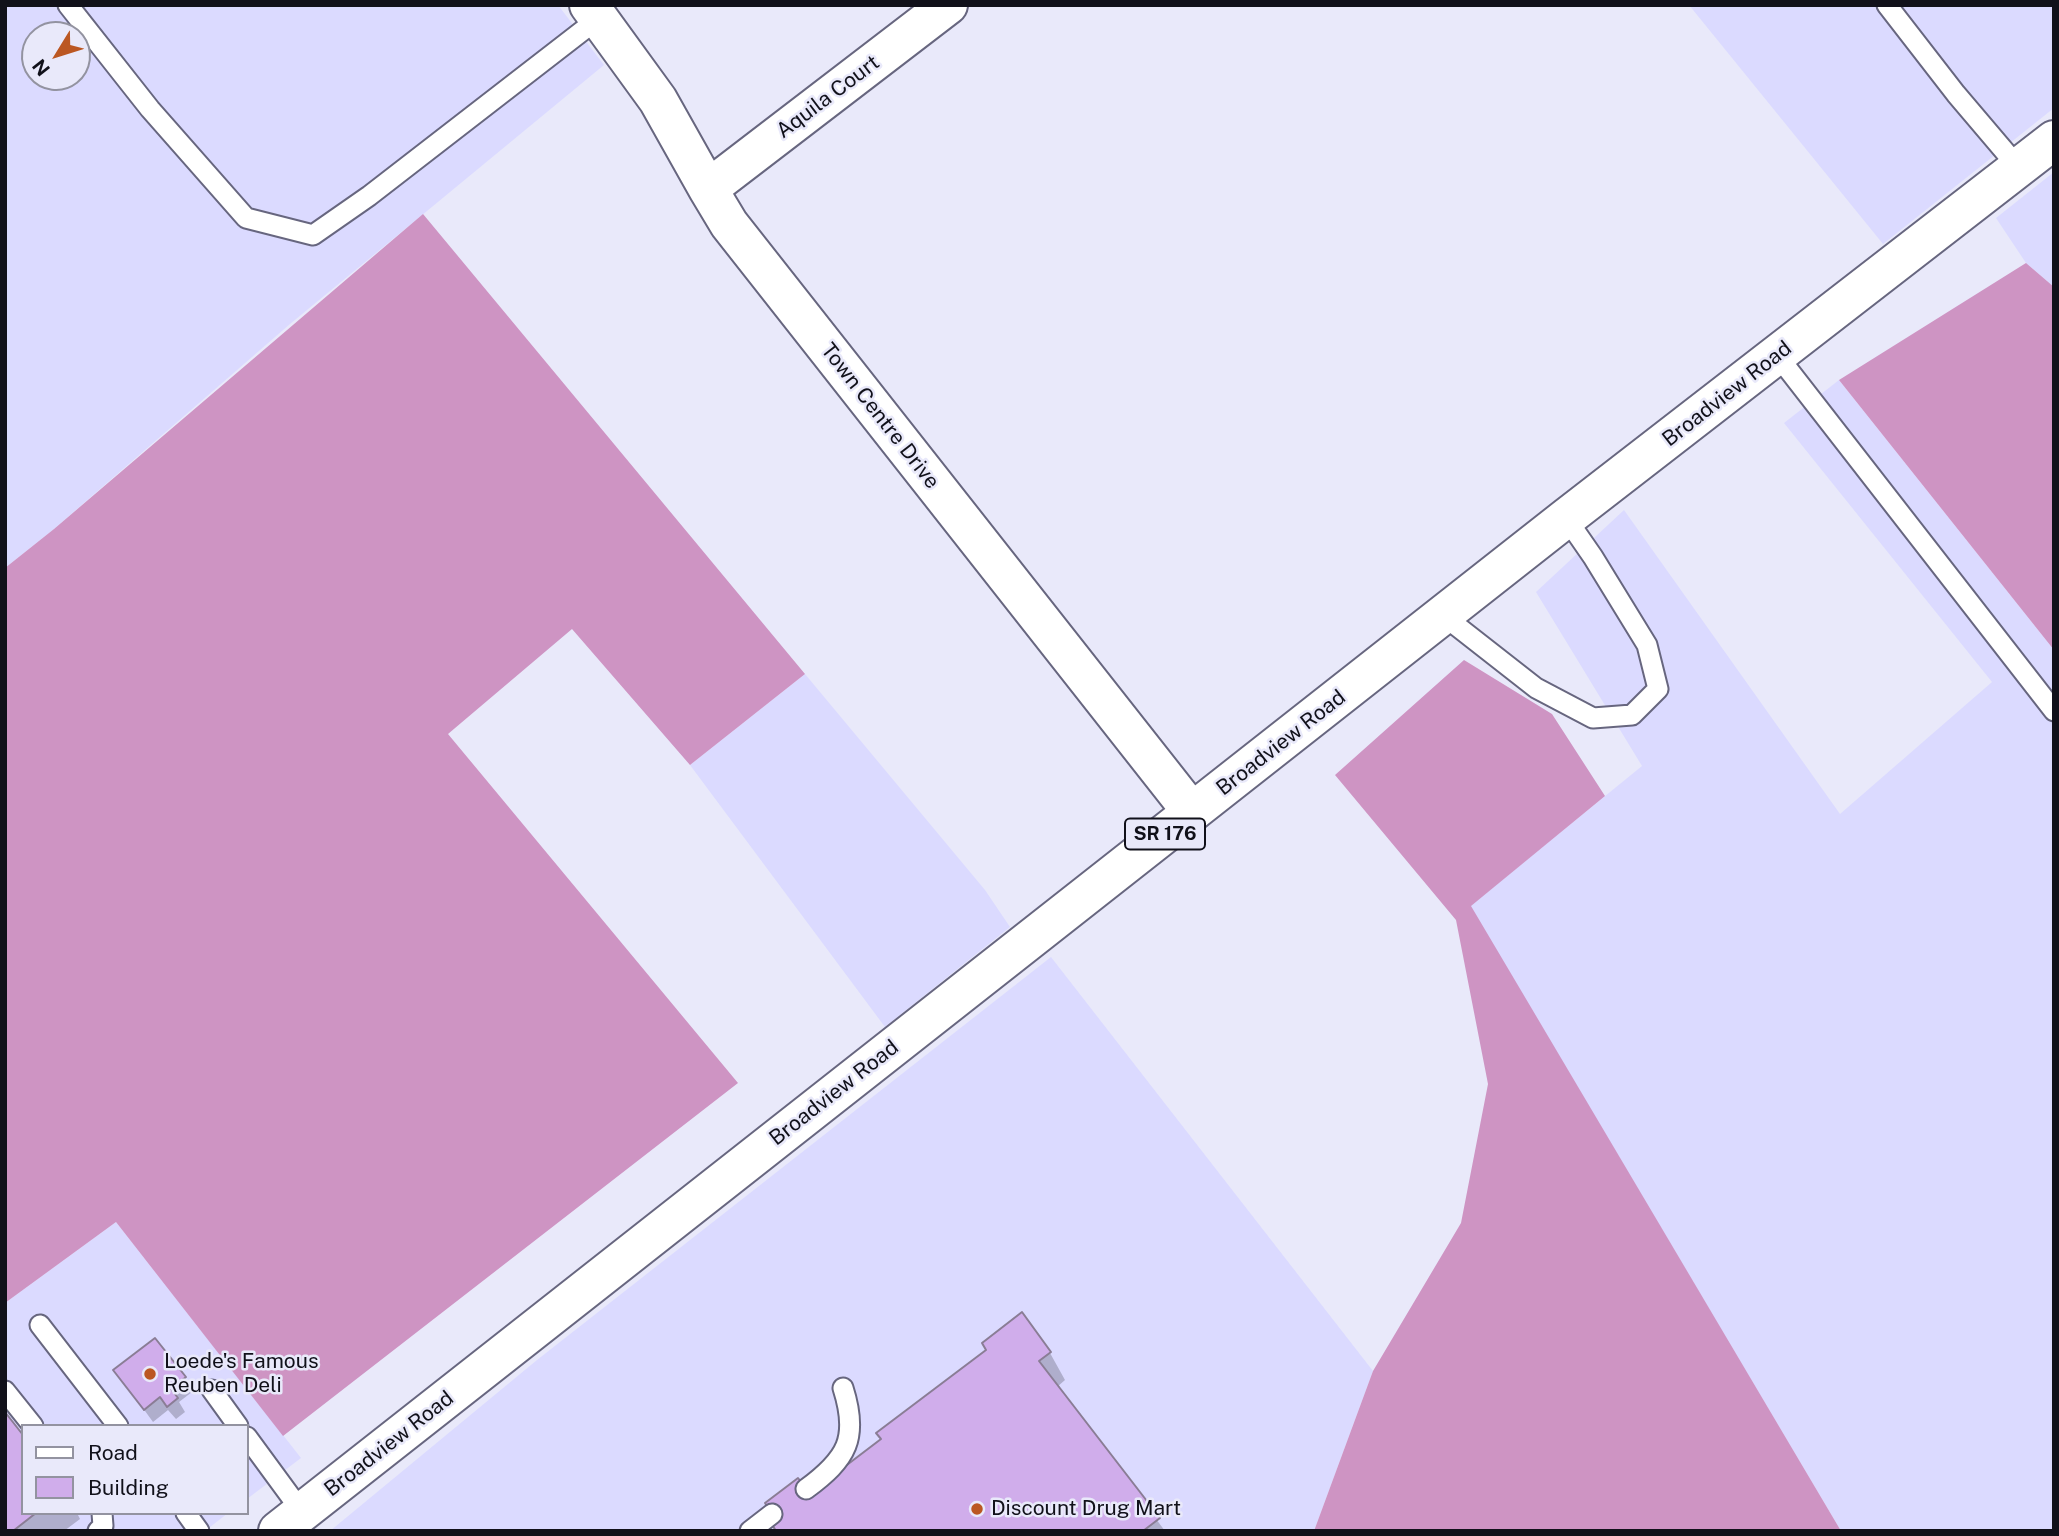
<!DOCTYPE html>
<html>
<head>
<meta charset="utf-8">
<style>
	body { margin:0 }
	#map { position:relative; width:2059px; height:1536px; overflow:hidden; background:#e9e9fa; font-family:"Public Sans",sans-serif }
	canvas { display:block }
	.frame { position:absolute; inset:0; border:7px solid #11111a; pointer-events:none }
	.legend { position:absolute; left:21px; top:1424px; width:228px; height:91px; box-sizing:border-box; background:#e9e9fa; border:2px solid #9393a0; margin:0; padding:9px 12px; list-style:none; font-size:21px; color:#11111a }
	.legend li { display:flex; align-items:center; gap:14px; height:35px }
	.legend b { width:35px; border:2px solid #9393a0 }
	.north { position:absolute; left:21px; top:21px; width:70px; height:70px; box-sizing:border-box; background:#e9e9fa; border:2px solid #9393a0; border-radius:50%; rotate:232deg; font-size:19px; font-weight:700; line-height:28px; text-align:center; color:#11111a }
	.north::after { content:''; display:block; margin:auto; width:24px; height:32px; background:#bb5722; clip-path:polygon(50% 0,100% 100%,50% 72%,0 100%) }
</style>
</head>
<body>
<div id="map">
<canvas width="2059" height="1536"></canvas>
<div class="frame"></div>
<ul class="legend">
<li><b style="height:9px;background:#fff"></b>Road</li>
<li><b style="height:19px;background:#d0adeb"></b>Building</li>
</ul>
<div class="north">N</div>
</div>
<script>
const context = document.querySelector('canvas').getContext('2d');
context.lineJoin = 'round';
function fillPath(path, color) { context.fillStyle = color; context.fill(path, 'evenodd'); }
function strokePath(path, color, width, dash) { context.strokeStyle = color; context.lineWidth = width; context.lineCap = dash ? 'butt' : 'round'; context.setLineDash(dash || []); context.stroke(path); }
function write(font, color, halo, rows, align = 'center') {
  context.font = font + ' "Public Sans",sans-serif'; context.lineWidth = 5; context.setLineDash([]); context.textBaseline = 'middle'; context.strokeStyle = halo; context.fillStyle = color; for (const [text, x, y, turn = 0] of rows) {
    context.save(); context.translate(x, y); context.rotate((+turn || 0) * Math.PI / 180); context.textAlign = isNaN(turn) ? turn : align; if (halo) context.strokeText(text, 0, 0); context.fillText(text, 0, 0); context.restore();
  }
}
const built = new Path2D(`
	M5,5H558L604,65L290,324L54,529L5,568ZM35,35H77V77H35Z
	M1689,5H2054V108L1883,244Z
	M2054,172V287L2026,263L1996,218Z
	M1839,380L2054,650V1531H1841L1470,906L1642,766L1536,592L1624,510L1840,814L1992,682L1784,423Z
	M805,674L985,890L1010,927L885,1027L690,765Z
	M1051,957L1373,1371L1314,1531H330L537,1360Z
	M116,1222L301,1458L247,1499V1426H23V1513H228L205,1531H5V1303Z`);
const forest = new Path2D(`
	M423,214L805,674L690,765L572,629L448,734L738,1083L283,1436L116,1222L5,1303V568L54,529Z
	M2026,263L2054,287V650L1839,380Z
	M1464,660L1552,714L1605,796L1471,906L1841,1531H1314L1373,1371L1461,1223L1488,1084L1456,920L1335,775Z`);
const shadow = new Path2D(`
	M155,1340L192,1392L179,1402L185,1412L176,1419L168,1410L153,1422L116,1371Z
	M988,1351L1050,1353L1065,1380L1057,1387L1165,1531H777L809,1496L882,1440Z
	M23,1513H77L80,1519L64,1531H5Z`);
const building = new Path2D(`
	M1022,1312L1051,1352L1039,1361L1160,1518L1143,1531H776L771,1523L772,1514L765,1503L798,1478L810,1493L881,1439L876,1433L986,1350L982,1343Z
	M155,1338L186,1377L171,1389L178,1398L167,1407L160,1397L144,1410L113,1370Z
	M5,1412L23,1435V1513H36L13,1531H5Z`);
const lane = new Path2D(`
	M68,5L150,109L246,218L313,235L369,196L599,18
	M1887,5L1956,94L2018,167
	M1777,355L2054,711
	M1444,616L1536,688L1593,718L1632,715L1658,689L1647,645L1593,557L1566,518
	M40,1325L118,1426
	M212,1390L238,1426
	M5,1391L33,1426
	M247,1437L302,1512
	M806,1489C847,1459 859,1438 843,1388
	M186,1513L199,1531
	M98,1531L103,1526L102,1513
	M750,1531L772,1514`);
const street = new Path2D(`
	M589,5L658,100L708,189L729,224L1192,812
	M708,189L948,5`);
const primary = new Path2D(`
	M278,1531L1566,518L2054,140`);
const markers = [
	[150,1374,7,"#bb5722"],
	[977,1509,7,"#bb5722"]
];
const shields = [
	[1165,834,80]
];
const shieldNames = [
	["SR 176",1165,834]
];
const streetNames = [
	["Aquila Court",828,97,-37],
	["Broadview Road",1727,394,-38],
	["Town Centre Drive",880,416,52],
	["Broadview Road",1281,743,-38],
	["Broadview Road",834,1093,-38],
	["Broadview Road",389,1444,-38]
];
const poiNames = [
	["Loede's Famous",164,1362],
	["Reuben Deli",164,1386],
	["Discount Drug Mart",991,1509]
];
fillPath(built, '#dbdaff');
fillPath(forest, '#ce94c3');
fillPath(shadow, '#0003');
fillPath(building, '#d0adeb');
strokePath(building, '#8a7d95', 2);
strokePath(lane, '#67667f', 23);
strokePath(street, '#67667f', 42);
strokePath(primary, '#67667f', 42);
strokePath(lane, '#fff', 19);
strokePath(street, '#fff', 38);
strokePath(primary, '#fff', 38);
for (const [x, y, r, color] of markers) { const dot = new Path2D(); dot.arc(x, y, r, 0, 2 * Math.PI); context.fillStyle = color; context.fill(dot); strokePath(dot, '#e9e9fa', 2.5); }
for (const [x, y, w] of shields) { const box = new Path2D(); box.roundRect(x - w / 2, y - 15.5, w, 31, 5); context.fillStyle = '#e9e9fa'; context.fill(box); strokePath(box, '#11111a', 2); }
write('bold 19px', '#11111a', null, shieldNames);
write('21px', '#11111a', '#e9e9fa', streetNames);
write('21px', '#11111a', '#e9e9fa', poiNames, 'left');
</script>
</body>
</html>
